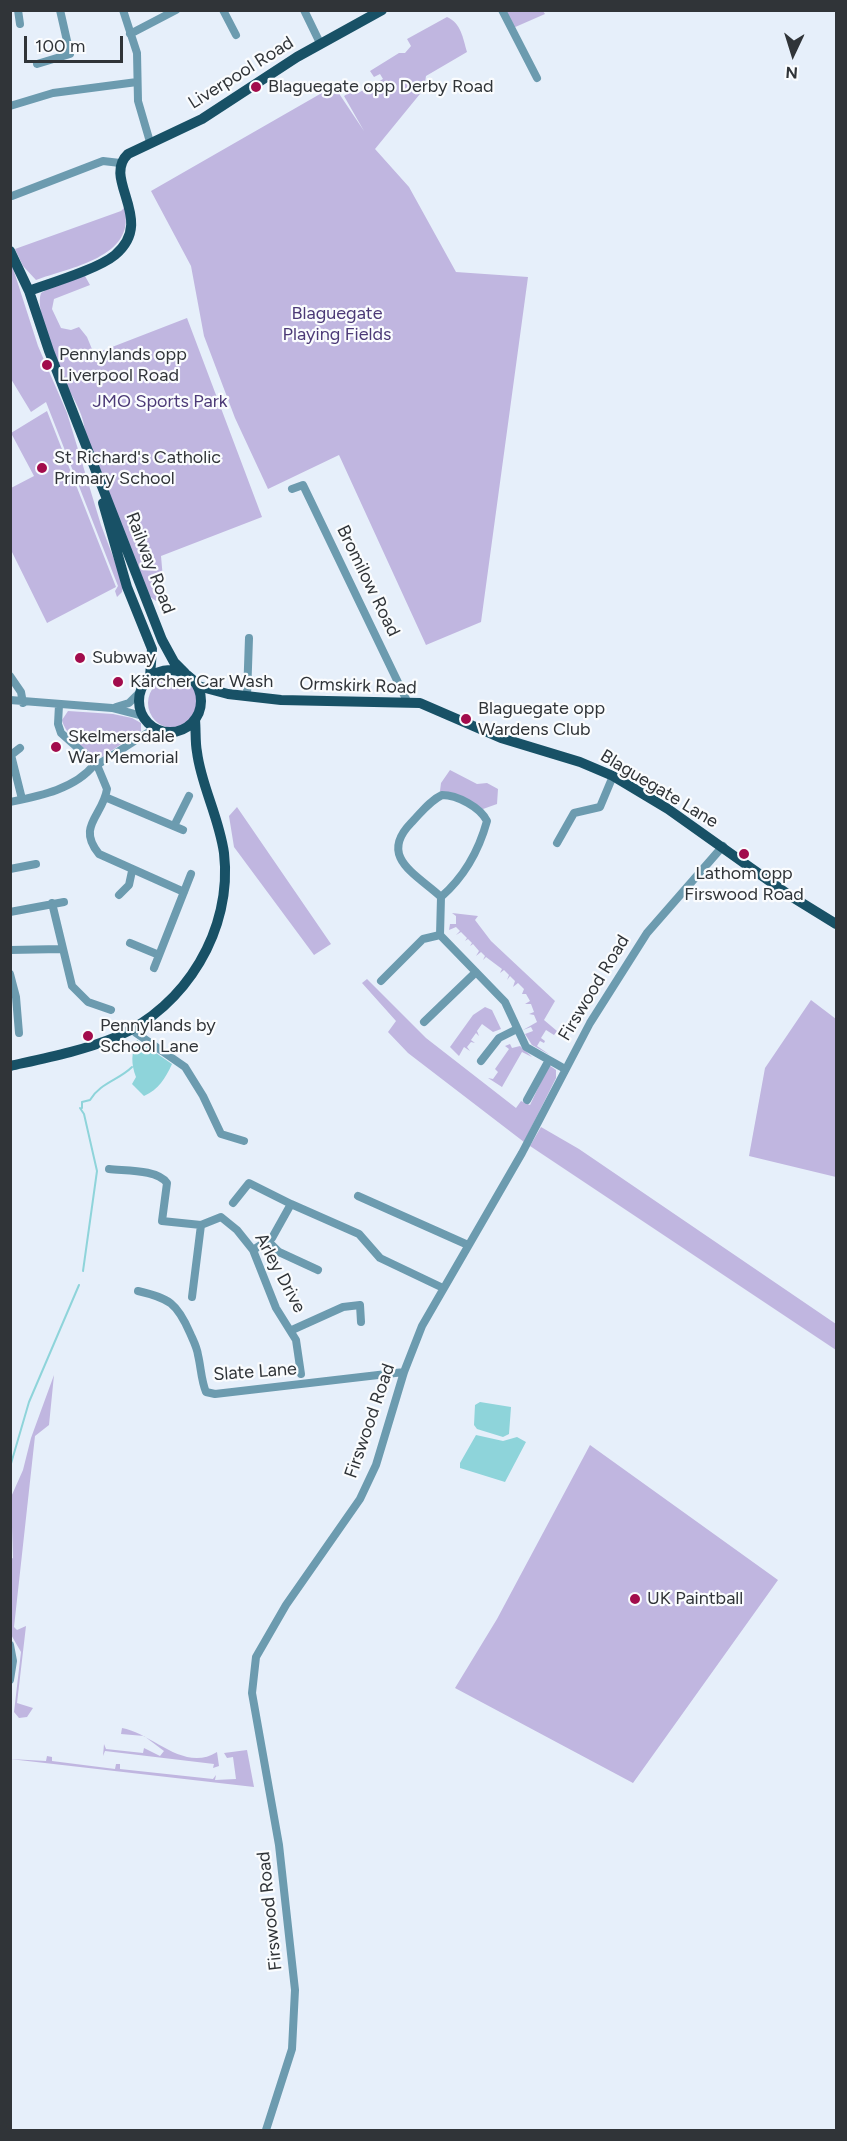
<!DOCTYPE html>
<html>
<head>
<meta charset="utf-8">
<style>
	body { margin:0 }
	#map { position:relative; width:847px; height:2141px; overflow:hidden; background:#e6effa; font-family:Figtree,sans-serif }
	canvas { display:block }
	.frame { position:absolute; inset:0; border:12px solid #303438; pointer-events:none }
	.north { position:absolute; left:763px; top:24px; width:60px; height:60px; -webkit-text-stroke:4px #fafcfe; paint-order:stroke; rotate:184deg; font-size:16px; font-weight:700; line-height:24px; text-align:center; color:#303438 }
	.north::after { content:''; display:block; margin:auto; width:21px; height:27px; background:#303438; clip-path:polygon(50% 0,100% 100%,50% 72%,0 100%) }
	.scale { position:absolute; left:24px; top:36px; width:99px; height:27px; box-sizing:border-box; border:3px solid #303438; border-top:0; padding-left:8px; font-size:18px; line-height:21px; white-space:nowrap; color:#303438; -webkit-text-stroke:4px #fafcfe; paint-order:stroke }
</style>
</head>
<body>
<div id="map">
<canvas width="847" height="2141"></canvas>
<div class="frame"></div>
<div class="north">N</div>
<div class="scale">100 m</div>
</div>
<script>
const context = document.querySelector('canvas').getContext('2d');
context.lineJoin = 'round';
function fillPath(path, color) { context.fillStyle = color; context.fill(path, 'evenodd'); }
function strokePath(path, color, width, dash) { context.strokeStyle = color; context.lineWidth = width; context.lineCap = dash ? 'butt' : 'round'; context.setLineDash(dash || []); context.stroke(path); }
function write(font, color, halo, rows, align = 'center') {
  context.font = font + ' Figtree,sans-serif'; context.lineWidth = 4.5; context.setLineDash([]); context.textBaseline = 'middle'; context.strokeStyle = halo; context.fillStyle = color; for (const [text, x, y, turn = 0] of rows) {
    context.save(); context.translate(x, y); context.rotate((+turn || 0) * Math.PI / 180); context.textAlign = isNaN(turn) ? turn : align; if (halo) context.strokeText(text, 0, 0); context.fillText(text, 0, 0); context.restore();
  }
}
const green = new Path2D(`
	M505,11H543L545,14L513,28Z
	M447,17C461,23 463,38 467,52L426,76L424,89L375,149L409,187L456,272L528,277L481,622L426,645L339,455L268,489L235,418L204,336L191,266L151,191L334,86L364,131L344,96L355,89L358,93L383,79L380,74L374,77L370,71L399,53H405L411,46L407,39Z
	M124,208C138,257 68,268 36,280L23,266L15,249L121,211Z
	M10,259L38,346L67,413L101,525L123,583L122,592L117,597L115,591L118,586L46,402L31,412L11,379Z
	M85,276L90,285L54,299L52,309L61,328L71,330L79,327L87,337L94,354L187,318L262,517L161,556L164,590L162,600L156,601L149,596L85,435C85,412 70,395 61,374C53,358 35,308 41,293L62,281Z
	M47,411L116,587L47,623L11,550V488L34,476L11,433Z
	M148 703a25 25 0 1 1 50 0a25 25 0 1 1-50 0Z
	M68,711L113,714L132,718L141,723V731L102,757C87,755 65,734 62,720Z
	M450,770L477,784L487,783L498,789L497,804L483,809L440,791L441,783Z
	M237,807L331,944L314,955L234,847L229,816Z
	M452,913L478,916L475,920L491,941L555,1001L544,1020L557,1031L554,1035L546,1030L541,1038L545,1041L544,1043L540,1041L537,1046L550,1055L532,1045L525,1034L533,1031L531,1027L523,1030L537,1022L534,1015L529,1014L534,1012L531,1004H525L530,1001L526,994H522L524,989L518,983L513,987L515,981L510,976L507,980L509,975L504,970L500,973L502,969L486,957L483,960L485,956L481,952L476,956L479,951L473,944L470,946L472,943L468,939L465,941L467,938L461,932L456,935L460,931L456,927L449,930L450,924H456V916Z
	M367,979L426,1038L516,1108L521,1101L530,1105L549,1065L556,1070V1078L524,1142L408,1053L388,1032L396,1021L362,983Z
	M811,1000L836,1019V1177L749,1156L765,1068Z
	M485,1007L492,1010L501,1029L493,1032L482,1024L477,1031L479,1036L476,1033L471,1040L475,1043L471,1042L467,1047L470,1051L464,1047L459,1056L450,1047L473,1015Z
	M510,1044L512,1048L520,1046L532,1057L522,1052L502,1087L488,1078L493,1079L498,1072L495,1069L509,1049L505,1046Z
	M541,1127L579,1149L836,1324V1350L530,1146Z
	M54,1375L49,1425L35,1436L14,1627L17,1630L26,1626L17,1703L33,1708L27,1717L19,1718L14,1712L21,1652L10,1633L11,1559L13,1558L11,1497L23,1470L31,1438Z
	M590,1445L778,1580L633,1783L455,1688L497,1619Z
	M122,1728C152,1733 184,1773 217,1752L219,1766L213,1768L214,1764L105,1751L103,1756L104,1744L106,1749L143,1753L144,1748L160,1756L164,1751L144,1736L121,1734Z
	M247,1750L254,1787L10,1759L46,1761L47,1756L52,1757V1761L115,1769L116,1764H120V1769L213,1779L216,1775L215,1780L236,1779L233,1757L227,1758L224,1753Z`);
const water = new Path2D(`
	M137,1040L172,1064C165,1079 159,1089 144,1096L132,1084L136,1077C131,1064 131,1053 137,1040Z
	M480,1402L511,1407L509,1434L503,1437L477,1429L474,1425L475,1405Z
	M476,1435L503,1441L517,1437L526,1442L505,1482L460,1468V1463Z`);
const stream = new Path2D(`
	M80,1108L84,1114L97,1171L83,1271
	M82,1108V1102L90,1100C100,1083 119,1080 132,1067
	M10,1467L29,1402L79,1285`);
const minor = new Path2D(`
	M18,10L20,24
	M123,10L137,53L138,101L150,142
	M223,10L236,35
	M304,10L320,43
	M502,10L537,78
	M130,34L176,10
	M37,64L70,54L60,10
	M10,106L53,93L137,82
	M12,196L103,161L120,163
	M292,489L303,485L407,701
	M10,676L21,692L23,703
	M247,696L249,638
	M10,700L112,708L143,716
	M59,705L58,724L61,733L97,765
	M116,707L129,703L141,691
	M20,748L11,755L22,799
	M97,765L107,789C103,816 76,826 99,854L184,892
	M97,765L155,728
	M442,795C457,795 480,807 487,821C479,850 464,877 441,897C416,874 378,857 411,823C421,813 429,801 442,795Z
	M105,797L183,830
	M10,802C39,796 75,789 94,765
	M174,826L189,796
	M557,843L574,813L600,807L613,776
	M10,869L36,864
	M119,895L129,885L132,871
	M52,903L72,986L88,1002L111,1010
	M10,912L64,902
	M440,935L505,1002L526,1047L565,1069
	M440,935L441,897
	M130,943L159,955
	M10,950L61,949
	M154,968L191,874
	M10,974L16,997L19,1033
	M381,981L423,939L440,935
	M424,1022L476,972
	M136,1033L185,1067L203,1096L221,1134L244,1141
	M481,1061L499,1038L517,1029
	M527,1100L549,1060
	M109,1169C125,1171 157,1169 167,1183L162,1221L201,1225
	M358,1196L468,1245
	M233,1203L249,1183L291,1204
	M201,1225L221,1217L237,1230L253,1250L276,1308L296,1340L301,1374
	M267,1240L279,1252L318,1270
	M253,1250L272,1238L291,1204L359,1234L380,1258L443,1288
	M138,1291C169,1298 177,1303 190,1333C193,1340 197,1347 198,1355C201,1367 201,1380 206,1392L215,1394L404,1372
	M192,1297L201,1225
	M292,1330L343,1307L360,1305L361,1322
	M10,1645L13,1661L10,1680
	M266,2130L292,2049L295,1990L279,1845L252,1693L256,1657L286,1605L360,1499L376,1465L404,1372L422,1326L522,1153L590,1023L647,933L723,846`);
const major = new Path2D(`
	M10,251L29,291L49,351L162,640L174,662L185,673
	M29,291C51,283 98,269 115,255C157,220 101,179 128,154L202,119L297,57L382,10
	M103,503L127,587L152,649L150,677
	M139 701a31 31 0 1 1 62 0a31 31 0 1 1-62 0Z
	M198,686L228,694L281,700L420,703L501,738L580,762L613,776L668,809L789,895L836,924
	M10,1066C46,1058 82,1051 116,1037C186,1007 233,929 224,853C219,817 201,785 197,752C195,742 196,730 195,720`);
const markers = [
	[256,87,6,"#a20c4c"],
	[47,365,6,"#a20c4c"],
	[42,468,6,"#a20c4c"],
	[80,658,6,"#a20c4c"],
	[118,682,6,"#a20c4c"],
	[466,719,6,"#a20c4c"],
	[56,747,6,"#a20c4c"],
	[744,854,6,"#a20c4c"],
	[88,1036,6,"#a20c4c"],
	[635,1599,6,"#a20c4c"]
];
const streetNames = [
	["Liverpool Road",241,73,-32],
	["Railway Road",150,563,69],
	["Bromilow Road",368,581,64],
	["Ormskirk Road",358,686,2],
	["Blaguegate Lane",659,789,31],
	["Firswood Road",594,988,-59],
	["Arley Drive",280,1273,62],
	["Slate Lane",255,1372,-4],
	["Firswood Road",370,1421,-71],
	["Firswood Road",270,1911,-96]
];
const poiNames = [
	["Blaguegate opp Derby Road",268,87],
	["Pennylands opp",59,355],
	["Liverpool Road",59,376],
	["St Richard's Catholic",54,458],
	["Primary School",54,479],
	["Subway",92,658],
	["Kärcher Car Wash",130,682],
	["Blaguegate opp",478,709],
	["Wardens Club",478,730],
	["Skelmersdale",68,737],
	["War Memorial",68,758],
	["Lathom opp",744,874,"center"],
	["Firswood Road",744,895,"center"],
	["Pennylands by",100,1026],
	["School Lane",100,1047],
	["UK Paintball",647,1599]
];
const parkNames = [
	["Blaguegate",337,314],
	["Playing Fields",337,335],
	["JMO Sports Park",160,402]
];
fillPath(green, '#c0b6e0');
fillPath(water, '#8ed4da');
strokePath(stream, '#8ed4da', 2);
strokePath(minor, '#6c9baf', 8);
strokePath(major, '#185166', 10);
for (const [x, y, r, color] of markers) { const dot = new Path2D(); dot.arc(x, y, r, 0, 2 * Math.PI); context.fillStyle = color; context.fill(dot); strokePath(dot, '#fafcfe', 2); }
write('18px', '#303438', '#fafcfe', streetNames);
write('18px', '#303438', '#fafcfe', poiNames, 'left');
write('18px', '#4c3a77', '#fafcfe', parkNames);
</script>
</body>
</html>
